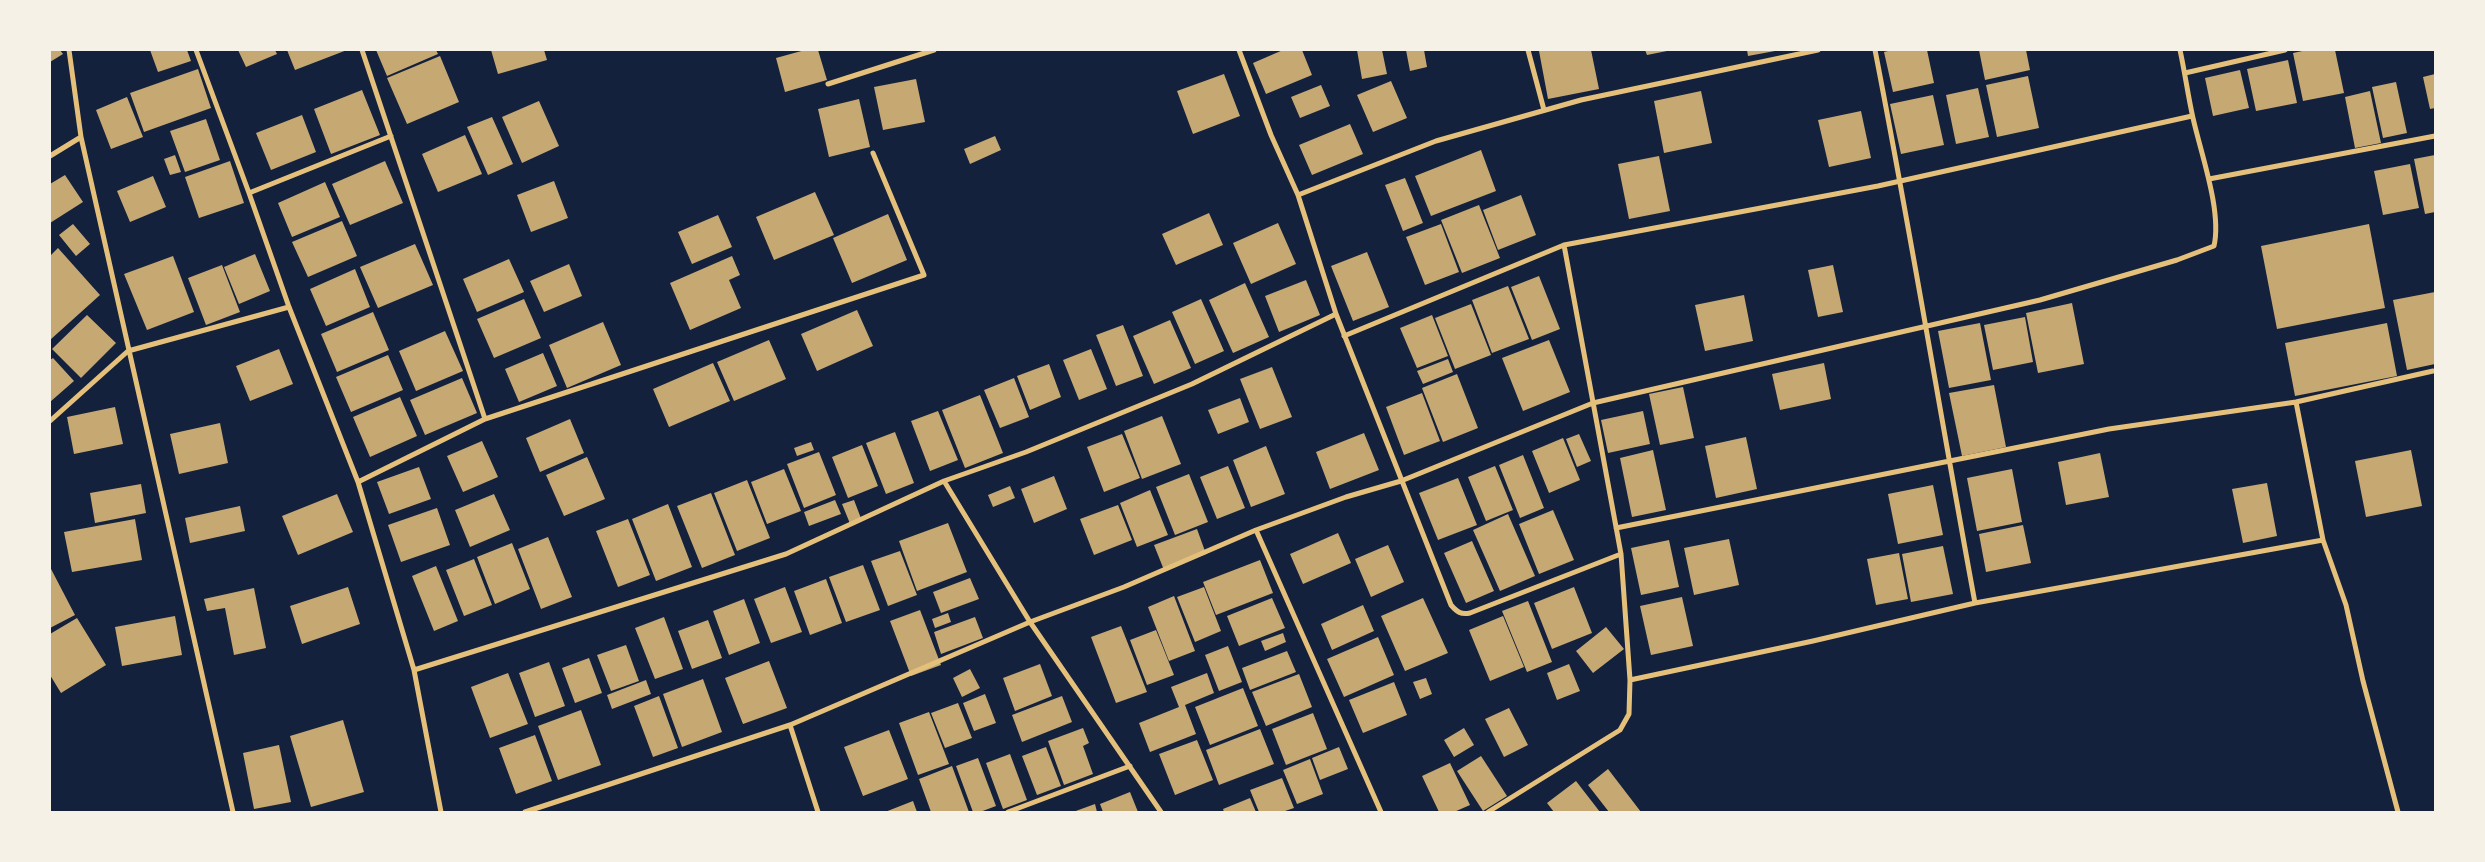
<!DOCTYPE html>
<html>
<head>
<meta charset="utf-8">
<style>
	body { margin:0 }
	#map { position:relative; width:2485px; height:862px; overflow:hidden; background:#14213d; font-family:"DM Sans",sans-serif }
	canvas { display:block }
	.frame { position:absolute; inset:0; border:51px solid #f6f1e7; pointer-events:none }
</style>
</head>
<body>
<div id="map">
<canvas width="2485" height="862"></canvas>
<div class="frame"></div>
</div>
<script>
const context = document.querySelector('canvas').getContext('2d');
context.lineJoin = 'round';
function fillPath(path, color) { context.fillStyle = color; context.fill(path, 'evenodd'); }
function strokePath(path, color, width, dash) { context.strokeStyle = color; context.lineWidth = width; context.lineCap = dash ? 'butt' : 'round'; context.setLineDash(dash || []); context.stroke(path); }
const building = new Path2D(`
	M50,50H60L63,54L50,62Z
	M150,50H187L191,61L158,72Z
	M238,50H275L277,54L246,67Z
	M287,50H347L295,70Z
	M376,50H436L438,54L387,76Z
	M491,50H544L547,60L498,74Z
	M805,50H818L827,80L785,92L776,58Z
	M1283,50H1302L1312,75L1266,94L1253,63Z
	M1357,50H1382L1387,74L1362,79Z
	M1406,50H1424L1427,67L1410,71Z
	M1544,50H1591L1599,89L1548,99L1539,51Z
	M1645,50H1667V51L1647,55Z
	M1747,50H1775V51L1748,56Z
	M1892,50H1927L1934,83L1893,92L1884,52Z
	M1979,50H2026L2030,70L1985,80Z
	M2307,50H2335L2344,93L2303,101L2293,53Z
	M440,56L459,102L407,124L387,78Z
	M2288,60L2297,103L2256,111L2247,69Z
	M198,69L211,108L144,132L130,93Z
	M2240,70L2249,108L2213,116L2205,78Z
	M1224,74L1240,116L1193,134L1177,91Z
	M2435,74V108L2430,109L2423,77Z
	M2028,76L2039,128L1997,137L1986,85Z
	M916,79L925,122L883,130L874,87Z
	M1391,81L1407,118L1373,132L1357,95Z
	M2396,82L2407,133L2383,138L2372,87Z
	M1321,85L1330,106L1300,118L1291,97Z
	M1978,88L1989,137L1956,144L1946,95Z
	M362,90L380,135L331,154L314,109Z
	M1701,91L1712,143L1664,153L1654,101Z
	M2370,91L2381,143L2355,148L2345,97Z
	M1933,95L1944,145L1901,154L1890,104Z
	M127,97L143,137L111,149L96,110Z
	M859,99L870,147L829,157L818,109Z
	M539,101L559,146L522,163L502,117Z
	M1861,111L1871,158L1829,167L1818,120Z
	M302,115L316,152L271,170L256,133Z
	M492,117L513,164L488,175L467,127Z
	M206,119L220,160L185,172L170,131Z
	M1350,124L1363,154L1312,175L1299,145Z
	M465,135L482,174L438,192L422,154Z
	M995,136L1001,150L970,164L964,149Z
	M1481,150L1496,191L1431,216L1415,176Z
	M175,155L181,172L170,175L164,159Z
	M2435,155V212L2425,214L2414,159Z
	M1659,156L1670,211L1629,219L1618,164Z
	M230,161L244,203L199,218L185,177Z
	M385,161L403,203L350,225L332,184Z
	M2410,164L2419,208L2383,215L2374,171Z
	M65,175L83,202L50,223V184Z
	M153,176L166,207L130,222L117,191Z
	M1405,178L1423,223L1403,231L1385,185Z
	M554,181L568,218L531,232L517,195Z
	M325,182L340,217L292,237L278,203Z
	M815,192L834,235L774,260L756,217Z
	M1521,195L1536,235L1498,250L1483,210Z
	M1479,205L1500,258L1462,273L1441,220Z
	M1209,213L1223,245L1176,265L1162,234Z
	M888,214L907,260L852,283L833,238Z
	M718,215L732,247L692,264L678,232Z
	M342,221L357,256L308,277L292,242Z
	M1278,223L1296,264L1251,284L1233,243Z
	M73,224L90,244L76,256L59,235Z
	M1441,224L1459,272L1425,285L1406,237Z
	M2369,224L2385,308L2277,329L2261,246Z
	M415,244L433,285L378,308L360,267Z
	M58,248L100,295L50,340V256Z
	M1367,252L1389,307L1353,321L1331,266Z
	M255,254L270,291L239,304L224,267Z
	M173,256L194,312L147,330L124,274Z
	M732,256L740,275L729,280L741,308L690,330L670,283Z
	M509,259L524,292L477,312L463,279Z
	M569,264L582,296L544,312L530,281Z
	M222,265L240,312L206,325L188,278Z
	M1833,265L1843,312L1818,317L1808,270Z
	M355,269L370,307L326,326L310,289Z
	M1539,276L1560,329L1532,340L1511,287Z
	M1306,280L1320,315L1279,332L1265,296Z
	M1245,283L1269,337L1233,353L1209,300Z
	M1508,286L1529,339L1492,353L1472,300Z
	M2435,292V364L2407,370L2393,300Z
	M1744,295L1753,341L1705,351L1695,305Z
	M524,299L541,338L494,358L477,319Z
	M1201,299L1224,351L1195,364L1172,312Z
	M2072,303L2084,364L2038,373L2026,313Z
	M1471,304L1491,355L1455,369L1435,318Z
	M857,310L873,346L817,371L801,334Z
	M373,312L389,350L337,372L321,334Z
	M87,315L116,343L81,378L52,349Z
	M1432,315L1448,356L1417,368L1400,328Z
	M2025,317L2033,362L1993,370L1984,325Z
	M1170,320L1191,368L1154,384L1133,336Z
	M603,322L621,365L567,388L549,345Z
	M1980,323L1991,380L1949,388L1938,331Z
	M2387,323L2397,376L2295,396L2285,343Z
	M1123,325L1143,376L1116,386L1096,335Z
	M445,331L463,371L416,391L399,351Z
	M769,340L786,379L734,401L717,362Z
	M1549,340L1570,392L1523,411L1502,358Z
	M279,349L293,384L250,401L236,366Z
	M1091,349L1107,389L1079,400L1063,360Z
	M543,353L557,386L519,402L505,369Z
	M388,355L403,390L351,412L336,377Z
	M53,358L74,381L50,402V360Z
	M1448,359L1453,372L1423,384L1417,371Z
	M713,363L730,401L669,427L653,389Z
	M1824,363L1831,399L1780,410L1772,374Z
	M1049,364L1061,397L1030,410L1017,376Z
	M1272,367L1292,417L1260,429L1240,379Z
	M1457,374L1478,428L1443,442L1422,388Z
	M462,378L477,413L425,435L410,400Z
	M1014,378L1029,417L1000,428L984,390Z
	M1994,385L2006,447L1962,456L1949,393Z
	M1683,387L1694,438L1660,445L1649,394Z
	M1422,393L1440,441L1404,455L1386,407Z
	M980,395L1003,453L965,468L942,410Z
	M400,397L417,436L370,457L353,417Z
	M1240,398L1249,422L1218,434L1208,410Z
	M115,407L123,444L74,454L67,417Z
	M938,411L958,460L930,471L911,421Z
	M1643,411L1650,444L1608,453L1601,420Z
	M1162,416L1181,464L1142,479L1124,431Z
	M570,419L584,453L540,472L526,438Z
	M220,423L228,463L179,474L170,434Z
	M895,432L914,483L886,494L866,443Z
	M1364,433L1379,470L1330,489L1316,452Z
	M1122,434L1140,478L1104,492L1087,447Z
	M1579,434L1591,461L1577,467L1566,439Z
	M1746,437L1757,489L1716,498L1705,446Z
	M1563,438L1580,480L1549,493L1532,451Z
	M482,441L498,477L463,492L447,456Z
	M811,442L814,450L797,456L794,448Z
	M862,445L878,486L848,498L832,457Z
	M1266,446L1285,494L1251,507L1233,460Z
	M1653,450L1666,510L1632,517L1620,458Z
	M2411,450L2422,506L2366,517L2355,461Z
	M819,452L836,495L804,508L787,464Z
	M2100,453L2109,497L2066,505L2058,462Z
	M1523,455L1544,508L1520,518L1499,465Z
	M587,457L605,499L564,516L546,475Z
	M1228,466L1245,508L1217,519L1200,477Z
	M1495,466L1513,510L1486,521L1468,477Z
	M419,467L431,499L389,514L377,482Z
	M784,469L801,511L767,524L751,482Z
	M2012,469L2022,522L1977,531L1967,478Z
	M1189,474L1208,522L1175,535L1156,487Z
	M1054,476L1067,509L1034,523L1021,489Z
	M1458,478L1477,525L1438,540L1419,493Z
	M747,480L770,538L737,551L714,493Z
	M2267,483L2277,536L2243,543L2232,489Z
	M141,484L146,513L95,523L90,493Z
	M1933,485L1943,535L1898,544L1888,494Z
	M1010,486L1015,498L993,507L988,495Z
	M1150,490L1168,535L1137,547L1120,503Z
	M711,493L735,555L702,568L677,506Z
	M337,494L353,532L298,555L282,516Z
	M494,494L510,530L470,547L455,510Z
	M835,500L841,514L809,526L804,512Z
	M854,500L862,521L851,526L842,504Z
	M668,504L692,567L656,581L632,519Z
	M1118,505L1132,540L1094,555L1080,519Z
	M240,506L245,531L190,543L185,518Z
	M437,508L450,545L401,562L388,525Z
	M1553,510L1574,560L1539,574L1519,524Z
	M1508,514L1535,576L1500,591L1473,530Z
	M135,519L142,560L72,572L64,532Z
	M628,519L650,575L618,587L596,531Z
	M948,523L967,572L917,591L899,541Z
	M2023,525L2031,563L1986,572L1979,534Z
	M1197,529L1206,554L1164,570L1154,545Z
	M1338,533L1351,563L1303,584L1290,554Z
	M548,537L572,597L541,609L518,549Z
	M1729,539L1739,585L1694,595L1684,548Z
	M1669,540L1679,587L1641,595L1631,548Z
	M1472,541L1494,591L1466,603L1444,553Z
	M512,543L530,589L495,604L477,557Z
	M1388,545L1404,582L1371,597L1355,559Z
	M1943,546L1953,594L1911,602L1902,554Z
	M900,551L917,595L888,606L871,561Z
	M1899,553L1908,599L1876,605L1867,559Z
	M474,559L492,605L464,616L446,570Z
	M1260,560L1273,593L1216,615L1203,582Z
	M863,565L880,610L846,622L829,577Z
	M436,566L458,621L434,631L412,576Z
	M50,567L75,615L50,628Z
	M970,578L979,599L941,613L933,592Z
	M826,579L842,623L810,635L794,591Z
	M348,587L360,624L302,644L290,606Z
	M785,587L802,632L771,643L754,599Z
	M1204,587L1221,631L1195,642L1177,597Z
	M1574,587L1592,633L1552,649L1534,603Z
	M254,588L266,648L234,655L225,608L207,611L204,599Z
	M1174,596L1195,651L1169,661L1148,607Z
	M1682,597L1693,646L1651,655L1640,606Z
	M1272,598L1285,628L1239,646L1227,616Z
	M1423,598L1448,653L1405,671L1381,616Z
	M744,599L760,643L729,655L713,611Z
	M1528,601L1552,662L1527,672L1502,611Z
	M1363,605L1374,631L1332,650L1321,624Z
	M920,610L941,665L911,676L890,621Z
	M948,613L951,622L935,628L932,619Z
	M175,616L182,655L122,666L115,627Z
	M1503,616L1524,667L1490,681L1469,630Z
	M664,617L683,669L655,679L635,628Z
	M975,617L983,638L941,654L934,632Z
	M77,618L106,665L61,693L50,675V634Z
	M708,620L722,658L692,669L678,631Z
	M1121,626L1147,692L1116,703L1091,637Z
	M1606,627L1624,649L1593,673L1576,651Z
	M1156,630L1174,675L1147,685L1130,640Z
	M1283,633L1286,642L1265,651L1261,641Z
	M1378,637L1394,675L1344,697L1327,659Z
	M626,645L639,681L611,691L597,655Z
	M1228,646L1242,682L1219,691L1205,655Z
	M1287,651L1296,672L1250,690L1242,668Z
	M589,658L602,693L575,703L562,668Z
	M769,661L787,708L743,724L725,678Z
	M549,662L565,706L535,717L519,673Z
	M1040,664L1052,696L1015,711L1003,678Z
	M1569,664L1580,691L1557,700L1547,673Z
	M970,669L980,688L962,697L953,678Z
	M508,673L528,724L490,738L471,687Z
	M1207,673L1214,693L1185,705L1196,734L1150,752L1139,723L1179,707L1171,687Z
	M1299,674L1312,707L1266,726L1252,692Z
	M1426,678L1432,694L1420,699L1413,682Z
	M703,679L722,732L682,747L663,694Z
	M646,680L651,694L612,709L607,695Z
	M1394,682L1407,715L1363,733L1349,700Z
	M1243,688L1258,726L1210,745L1195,707Z
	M985,694L996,723L974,731L963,703Z
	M659,696L678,748L653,757L634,706Z
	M1062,696L1072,722L1022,742L1012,715Z
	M958,703L972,738L945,748L931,713Z
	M1509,708L1528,745L1504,757L1485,719Z
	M581,710L601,765L558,780L538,726Z
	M929,712L949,764L918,775L899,723Z
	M1313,713L1327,749L1286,765L1272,729Z
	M343,720L364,792L311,807L290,736Z
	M1083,728L1089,743L1083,746L1093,774L1064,785L1048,741Z
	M1464,728L1474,745L1454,757L1444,740Z
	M1260,729L1274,764L1219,785L1206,750Z
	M889,730L908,779L863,796L844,747Z
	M535,735L552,781L516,794L499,748Z
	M1197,740L1213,780L1175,795L1159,754Z
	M279,745L291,802L254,809L243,753Z
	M1046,747L1061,786L1037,795L1022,756Z
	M1339,747L1348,769L1320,780L1312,758Z
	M1010,754L1027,800L1003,809L986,763Z
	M1481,756L1507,796L1483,811L1457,771Z
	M978,758L996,806L980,812H973L956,766Z
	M1310,759L1323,794L1297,804L1283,770Z
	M1450,763L1470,805L1454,812H1439L1422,776Z
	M952,766L969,812H931L919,779Z
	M1608,769L1641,812H1609L1588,785Z
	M1282,778L1294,808L1282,812H1259L1250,790Z
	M1576,781L1600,812H1554L1547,803Z
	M1130,792L1138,812H1103L1100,804Z
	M1250,798L1256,812H1224L1223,809Z
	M913,801L917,812H885Z
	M1095,804L1097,812H1073Z`);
const minor = new Path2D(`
	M69,50L81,137L233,812
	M196,50L249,193L289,307L358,482L485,419
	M362,50L485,419L924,275L873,153
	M1239,50L1271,135L1298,195L1336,314L1451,605C1457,612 1461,615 1470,613L1621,554
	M1528,50L1544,110
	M1875,50C1911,234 1941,419 1975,603
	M2185,73L2285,50
	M828,84L934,50
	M50,156L81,137
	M2209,179L2435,136
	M249,193L391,136
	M1298,195L1436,141L1581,100L1818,50
	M1344,336L1564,245L1878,186L2192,116
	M2296,402L2323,540L2346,605L2363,681L2398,812
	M50,421L128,351L289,307
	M944,481L1026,452L1192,384L1336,314
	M358,482L414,670
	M1616,528L2109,429L2296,402L2433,371
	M1256,530L1381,812
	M1630,680L1813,641L1975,603L2323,540
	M790,725L818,812
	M441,812L414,670L786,554L944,481L1030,622L1161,812
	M525,812L790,725L1030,622L1124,587L1256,530L1346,497L1401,481L1593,403L2040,300L2177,260L2214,246C2222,211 2201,154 2193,118C2188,96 2185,73 2180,50
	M1008,812L1130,766
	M1488,812L1620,730L1629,714L1630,680L1621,554L1564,245`);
fillPath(building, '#c6a872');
strokePath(minor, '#e5c07b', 5);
</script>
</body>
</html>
